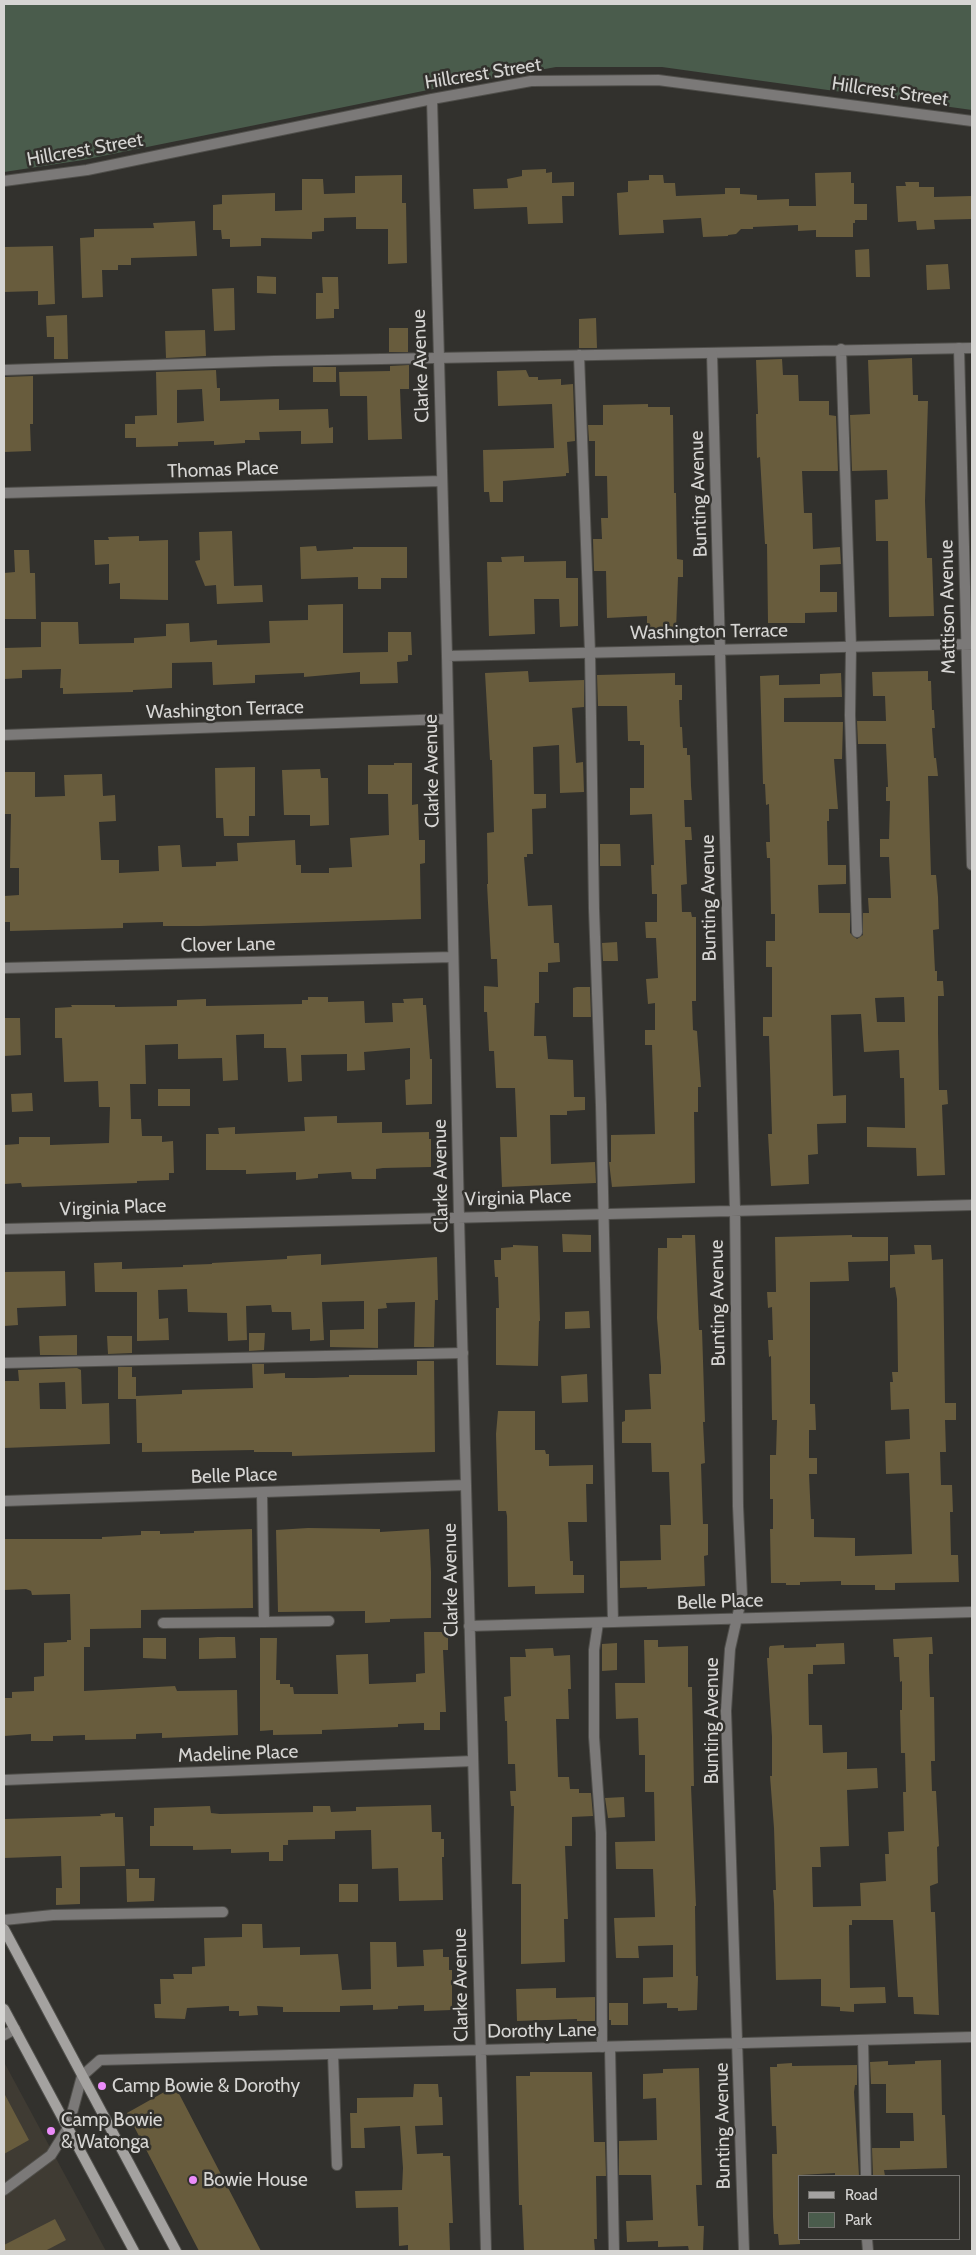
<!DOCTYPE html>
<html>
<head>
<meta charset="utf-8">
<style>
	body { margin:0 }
	#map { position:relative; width:976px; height:2255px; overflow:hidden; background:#32312d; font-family:Cabin,sans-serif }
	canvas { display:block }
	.frame { position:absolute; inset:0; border:5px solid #d6d5d3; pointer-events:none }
	.legend { position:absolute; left:798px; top:2175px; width:162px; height:65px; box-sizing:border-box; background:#32312d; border:1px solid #74736f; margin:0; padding:6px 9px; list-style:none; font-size:15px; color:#d6d5d3 }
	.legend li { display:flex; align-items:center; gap:10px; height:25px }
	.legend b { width:25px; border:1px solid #74736f }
</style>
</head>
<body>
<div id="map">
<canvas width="976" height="2255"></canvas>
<div class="frame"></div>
<ul class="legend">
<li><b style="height:6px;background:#a4a2a0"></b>Road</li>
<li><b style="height:14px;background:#4a5c4c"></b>Park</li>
</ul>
</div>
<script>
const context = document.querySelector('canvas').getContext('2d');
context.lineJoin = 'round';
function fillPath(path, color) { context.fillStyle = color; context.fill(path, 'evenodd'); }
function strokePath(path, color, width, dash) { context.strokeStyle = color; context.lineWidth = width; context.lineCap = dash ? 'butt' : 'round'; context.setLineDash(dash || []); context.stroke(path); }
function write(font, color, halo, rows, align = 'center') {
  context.font = font + ' Cabin,sans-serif'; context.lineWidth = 5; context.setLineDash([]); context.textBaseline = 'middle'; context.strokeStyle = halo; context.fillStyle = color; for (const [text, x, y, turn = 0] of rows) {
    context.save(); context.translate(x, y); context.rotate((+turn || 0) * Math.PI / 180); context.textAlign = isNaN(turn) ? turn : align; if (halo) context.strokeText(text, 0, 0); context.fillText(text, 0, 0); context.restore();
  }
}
const built = new Path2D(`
	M4,2062L106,2251H4Z`);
const green = new Path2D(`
	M4,4H972V110L662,67H556L428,90L83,160L4,172Z`);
const building = new Path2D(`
	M546,169V173L552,172V183L574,182V196H562L563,223L528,224L527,207L474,209L473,189L508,188L507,179L522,176V170Z
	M851,172V183H854V204H867V220H855V223H853V237H816V230L798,231V225L753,227V229H741L736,234L728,235V236L703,237L701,218L663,220L664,233L619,235L617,193L628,192V181L649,180V175H663L664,183H675L676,196L725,194V188H740V194L757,195V200L789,199V206H816L815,173Z
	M402,175V203H406L407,263L388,264V229H356V217L324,218V231L312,232V239L261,238V246L230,247V239H222L221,230H213V205L222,204V195L275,193V211L302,210V179H323L324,194L355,193V176Z
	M905,182H919V187H934V197L972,196V219L934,220L935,229L917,230L916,221L898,222L896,186H906Z
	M195,221L197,256L131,258V265H118V270H102L103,297L82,298L80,238L94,237V229L154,228L153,223Z
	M53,246L55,304L38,305V291L4,292V247Z
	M869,249L870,277H856L855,250Z
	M948,264L950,289L927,290L926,265Z
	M257,276L276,277V294L257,293Z
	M322,277H338L339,309H334V318L316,319V293H323Z
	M234,288L235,330L214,331L212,289Z
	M67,315L68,359H54V337H47L46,316Z
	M596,318L597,348H579V319Z
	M389,328H408V352H389Z
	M205,330L206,356L166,358L165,331Z
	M912,358L913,395H918V401H928L925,501L927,558H932L934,616L889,617L888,541H876L875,500L888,499L887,470L852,471L850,415L870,414L868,360Z
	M782,359L783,375H798L799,401H829V415L836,416L838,471H802L804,513H812L813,549L840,547L841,564L820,565V592H837V612L805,613V623H768L767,544H765L760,457L757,458L756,414H758L756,360Z
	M409,365V389H400L402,439L368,440L367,396H340L339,372L390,371V366Z
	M313,367H336V382H313Z
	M216,370L217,388H220V401L279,399V410L328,409L329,428L333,427V443L301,444V431L259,432L260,440H245V443L214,445V441L178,442V446L136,447V438H125V424H135V416L157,415L156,372ZM202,389L204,421L177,423V390Z
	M526,370L529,377H538V380L561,379V385L573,384L575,441L567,442L569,473H566V476L503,481V502H490L489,492H484L483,450L554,448L552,404L498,406L497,371Z
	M33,376V424H30L31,451L4,452L5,377Z
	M648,404V407H670V415H673L674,493H676L677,559L683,560V577H678L676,630L647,631V616L607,618L606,571H594L593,539H602L601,518H608L607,476H595V441H589L588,425H603V405Z
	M232,531L234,586L262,585L263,602L217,604L216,585L205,586L195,561L200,560L199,532Z
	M139,536V541L168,540V600L120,599V583L109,584V564L95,565L94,540H109L108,537Z
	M316,546L317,551L353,549V547H407V578H381V589H358V577L301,579L300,547Z
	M14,550H29L30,573H35L36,619H4V573L15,572Z
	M524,556V562L566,561V578H578V626L560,627L559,599H534L535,634L489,636L487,562H502L501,557Z
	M343,604V653L388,652V632H411L412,655H408V661L397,662L398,683L360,684V672L304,677V673L255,675V683L213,685L212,662L172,663V688L133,690V692L63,694V688H60L61,669L22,670V678L4,679V648L41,647V622H78L79,644L134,643V638L166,636V624L189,623L190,642L217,640V645L270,643L269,621L308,620V605Z
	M528,671L529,682L584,680V707L572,708L576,763L583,762L584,792L560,793L559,745L533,747L534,794H546V808L532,809L533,854H527V857H524L528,906L552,905L554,943H559L560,962L548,963V972H539V1003H535L534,1036H546L548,1059L573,1060L574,1097H585V1110L567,1111V1115H550L551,1164L595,1162L596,1183L502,1187L500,1137H517L515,1088H496L494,1051H489L487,1012H484V986L498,987L497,959H491L487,884H488L487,833L494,832L492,760H490L485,673Z
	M928,671V681H931L932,710H934L935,728H932L934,758H936L938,776H928L931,875H936L938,897L939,929L933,930L935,971H937V981H943L944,996H938V1032L939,1090H947L948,1104L942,1105L945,1175L917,1176L916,1148L867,1147V1127L905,1128L904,1078H900L899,1050L864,1052L861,1014L831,1015L833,1096L846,1095V1123L817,1124L818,1154L808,1155L809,1184L771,1186L768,1134H772L769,1036H763V1017H772V967H766V941H775V914H771L770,858H767L766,842H770L769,804L766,805L765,784H763L760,676L779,675V685L820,684V674L841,673L842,697L784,698V722H843L842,759H834L838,809H829V821H827L828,865H846V884L818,885L819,913H850V933L857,939L863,935V913H869L868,898H891L889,857H880V839H889L890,801H886V787H888L886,744H858L857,721H886L885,696H873L872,672ZM904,997L905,1022H877L875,998Z
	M675,673V685H682V700H679L680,727H682L683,748H687V755H690L691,786L692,800H684L685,827H691L692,840H685L687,884L681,885L682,912H691L692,917H696V1001H692L693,1030L697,1031L701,1087H698V1112H694L695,1183L612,1187L609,1162H611V1135L655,1134L652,1045H645V1030H655V1003L648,1004L646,979L658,978L656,938H646L645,922H657V894H652L651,865H654L652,814L630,815V788H644V745H640V741H628L627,706H598L597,675Z
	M394,763H412V805L418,804L419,840H425V863L420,864L421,919L200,926H163V922L123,923V928L10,931V922H4V896L19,895V868H10L11,814H4V772H35V797L65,796L64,775L102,774L103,796L115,795L116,821L99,822L101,860H119V873L159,871L158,846L180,845L182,867L216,866V862L238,861L237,843L295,840L296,865H301V873H329V868L352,867L350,838L389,835L388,794H368V765H394Z
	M255,767V816H249V836H224L223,818H216L215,768Z
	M320,769L321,778H328L329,825L310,826V815H284L282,770Z
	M600,844H620L621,866H600Z
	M617,942L618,961H603L602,943Z
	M577,987H590L591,1017H573V988Z
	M308,997H328V1002L364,1001L365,1023L393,1022L392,1003H404L403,999L423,998V1005H426L430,1059H432V1104L406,1105L405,1080L410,1079V1048L364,1052L365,1070L347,1071V1054L301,1055L302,1081L288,1082L286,1048H264V1034L236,1035L238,1080L223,1081L222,1058L178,1059V1044L145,1045L146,1084H130L131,1119H141L142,1136H162V1142L173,1141L174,1173H169V1180L137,1181V1183L50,1186L22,1187L21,1183L4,1184V1145L19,1144V1137H50V1145L109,1143L110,1107H99L98,1081L64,1082L62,1038H55V1008L72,1007L71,1005H115V1007L177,1006V1000L206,999V1006L302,1004V1000H308Z
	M4,1018H20L21,1055L4,1056Z
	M158,1089H190V1106H158Z
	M32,1093L33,1111L12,1112L11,1094Z
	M337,1116V1123L382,1122V1133L429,1132V1139H431V1167L383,1168L376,1169V1179H352L351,1172L318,1174V1178L296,1180V1172L246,1174V1170H206V1134H219L218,1128L235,1127V1134L305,1131L304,1117Z
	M562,1234L591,1235V1252H563Z
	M682,1235H695L699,1330H702L705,1422H703L705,1463L701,1464L703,1524H708V1555L704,1556L705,1586L647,1589V1587L620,1588V1561L661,1560L660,1525H671L669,1472H652L651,1443H622V1422L625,1421V1410L651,1409L649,1374H661V1367L657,1318L658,1248H667V1238H682Z
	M852,1235V1237H888V1261L848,1262L849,1281L810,1282V1404H815L816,1430H809V1458H817V1474H809L811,1519H814V1537L855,1538V1556L912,1554L909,1473L886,1474L885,1441L910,1439L909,1409L891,1410L890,1382H893L892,1372H898L897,1299L895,1287L890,1288V1255L915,1254L914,1245H931L932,1260L943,1259L945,1403H956V1420H945L946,1452H940L941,1485H952L953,1512H950L951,1555H958L959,1582L895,1583V1590H875V1585H841V1581L800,1582V1585H786V1583H771L770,1529H773V1499H770V1455H776L777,1420H772L771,1356L769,1357L768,1340H773L772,1307L768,1308L767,1292H776L775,1237Z
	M513,1245L538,1246L540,1321H539L538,1366L496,1365V1308H499L498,1277H495L494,1260H501V1248L513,1247Z
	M321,1254V1265L437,1257L438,1300H435L434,1347H414L415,1302L386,1303L387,1308L378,1309V1348L330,1347V1330L364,1329V1301L322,1302L324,1340L310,1341V1329L292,1330L291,1312H272L271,1305L246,1306L247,1340L228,1341L227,1313L188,1312L187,1289L158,1290L159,1319L168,1318L169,1340L137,1341V1292H95L94,1263L122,1262V1269L183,1267V1265L212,1264V1263L287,1259V1256Z
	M65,1271L66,1306L17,1308L18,1325L4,1326V1272Z
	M589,1311L590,1328L565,1329V1312Z
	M249,1333H265L264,1350L249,1351Z
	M77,1335V1355H40L39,1336Z
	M107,1336H132V1353L108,1354Z
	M417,1361H434L435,1452L292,1456V1452H254V1450L142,1452V1443H137L136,1399H118V1367H132V1377H136V1396L182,1394V1390L253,1388L252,1364H264V1374L285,1373V1378H313L349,1377V1375H417Z
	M77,1368L81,1370L82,1404L109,1403L110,1444L4,1448V1381H19L18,1370ZM65,1382L66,1409H40L39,1383Z
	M587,1374L588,1402L562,1403L561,1376Z
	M498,1411H535V1450H545L546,1454H549V1466L593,1465V1484H586L587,1522H568L570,1561H573V1575H584V1593L535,1594V1586L508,1587L507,1516L506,1511H498L496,1434Z
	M308,1528L380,1529V1532L429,1529L431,1572V1618L390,1619V1622L365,1623V1611L278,1612L276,1530Z
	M252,1529L253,1608L141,1610V1628L90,1629V1647H84V1691L175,1686L177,1691L237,1690L238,1735L162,1738V1733L136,1734V1739L85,1740V1735L53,1736V1741H31V1734L4,1736V1698H12V1692L34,1691V1677L44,1676V1643L67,1642V1640H71L70,1594L32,1595L31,1591L26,1589L4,1590V1539H102V1537L141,1535V1531H160V1534L194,1533V1531Z
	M424,1632H448V1650H443L446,1712H440V1730H424V1723L398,1724V1727L322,1730V1734L273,1735V1730L260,1731V1638H277L276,1680H280V1684H290V1687H293L294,1694H338L336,1655L368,1654L369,1684L416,1682V1674L425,1673Z
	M218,1637H235L236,1658L199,1659V1638Z
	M932,1637L933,1654H929V1667L930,1697H934L935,1761H931L932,1791H936L939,1846L937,1847L938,1883L930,1886L931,1912H935L939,2015L914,2014L913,1997H898L893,1920H852V1925H849L850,1988L885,1987L886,2003L854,2004V2012L840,2011V2007L821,2006V1979L776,1980L774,1903L773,1890H776L774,1828L770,1776H772V1737L767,1658H769V1648L770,1646L784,1645V1648L816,1647V1644L844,1643L845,1664L813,1665V1674H808L809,1725H822L823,1753L847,1752V1769L877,1768L878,1788L847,1790L849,1846L820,1847L821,1867H812L813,1907L861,1906L860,1883L886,1881L885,1854H889L888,1832L904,1831L903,1792H906L905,1753H901L900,1710H902V1681L900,1682L899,1657H894L893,1639Z
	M143,1638H166V1659L143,1658Z
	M644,1640H658V1647L688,1646V1687H692L694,1786H691L696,1906H695L696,1976H698L697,2010L678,2011V2008H667V2003L643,2004V1978L673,1977V1945L638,1946L639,1958H616L614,1918L655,1917L653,1869H616L615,1842L655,1841L654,1792H645V1755H639L638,1718L616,1719L615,1683H645Z
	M617,1643V1670L602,1671V1644Z
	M553,1648L554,1656L570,1655L571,1689H568L569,1719H556L558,1777H569L570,1789H579V1793H591L593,1816L572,1817V1846H565L568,1919H564L565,1962L521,1964V1884H512L514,1806H511L510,1791H516L515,1764H508L507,1721H505L504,1697L511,1696L510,1657H526L525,1649Z
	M624,1797L625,1817L608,1818L605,1798Z
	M431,1805L432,1832H441V1839H444V1857H442L443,1900L399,1901L398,1868L372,1869L371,1830L335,1831V1839L288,1840V1845H283V1861H269V1852L231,1853V1849L193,1850V1846H150V1826H154V1808L210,1806L211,1813L220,1814L313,1812V1806H330L331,1812L356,1811V1807Z
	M115,1813V1817H123L125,1866L80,1867V1904L56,1905V1888H62L61,1856L4,1858V1819L101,1816L100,1814Z
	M126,1869H139V1878H155L154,1901L127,1902Z
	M339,1884H358V1902H339Z
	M242,1924H262L263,1948L300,1947V1955L338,1954L342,1990L371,1989L370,1942H396L397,1967L424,1966L423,1950L443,1949V1957H449V1970H452V2010L424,2011V2005L398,2006V2009L373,2010V2005L340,2006V2012H283V2007L257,2006L258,2015L239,2016V2011H229V2006L187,2008L185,2019L155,2018L154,2004H161L160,1979H174L173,1974H192V1967L205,1966L204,1938L242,1937Z
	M556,1988V1998L595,1997V2021H577V2019L517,2021L516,1989Z
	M609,2003H628V2025H611V2020H609Z
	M941,2060L942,2115H945L947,2168L884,2170L885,2176H873L872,2148H900V2141H914L913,2113H886V2084H871L870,2062L888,2061V2065L915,2064V2061Z
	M792,2063V2066L857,2065V2085H855L854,2092L859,2176H835V2173L800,2175V2244L779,2245L778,2234H774L773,2217L772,2154H777L776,2126H772L770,2067H777V2064Z
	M699,2068L702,2185H696L698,2226H704L703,2251H689L688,2246L658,2247V2241L627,2242L626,2221L653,2220L651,2175H619V2141L657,2140L656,2098L643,2099V2074L663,2073V2069Z
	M530,2072H592L594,2142H605L606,2176H596L597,2239H594L595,2251H524L522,2205H519L516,2076H530Z
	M414,2084H438L439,2097H442L443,2125L415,2126L417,2154L443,2153V2156H450L453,2223H449L450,2251H408V2245L399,2246L398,2207L356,2208L355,2191L402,2190L403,2168L400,2126L364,2128L365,2148H351L350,2113H357V2098L413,2097Z
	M175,2086L261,2251H199L127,2113Z
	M4,2093L29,2140L4,2154Z
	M55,2219L66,2240L45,2251H4V2245Z`);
const lane = new Path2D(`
	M841,349L851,647L850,715L857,932
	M579,355L590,653L594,909L601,1105L613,1622
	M4,370L274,361L972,348
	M4,1363L463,1353
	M264,1622L329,1621
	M163,1623L264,1622L262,1493
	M598,1623L594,1650V1737L601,1833L602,2047
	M4,1920L53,1915L223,1912
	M4,2035L15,2029
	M863,2040L866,2176
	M610,2047L614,2251
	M333,2054L337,2165
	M867,2239L868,2251`);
const street = new Path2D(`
	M432,99L447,656L459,1218L486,2251
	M4,181L87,170L432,99L531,81L658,80L972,121
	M959,348L972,865
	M712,353L735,1210L738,1506L742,1596L730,1649L726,1711L744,2251
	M4,493L442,481
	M447,656L972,644
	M4,735L448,719
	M4,968L453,957
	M4,1229L972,1205
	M4,1501L466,1485
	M469,1626L972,1612
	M4,1780L473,1761
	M4,2190L51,2155L68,2128L82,2076L100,2060L972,2037`);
const secondary = new Path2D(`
	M4,1929L176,2251
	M4,2009L134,2251`);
const markers = [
	[102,2086,5,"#ec8cfa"],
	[51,2131,5,"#ec8cfa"],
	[193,2180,5,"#ec8cfa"]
];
const streetNames = [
	["Hillcrest Street",483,74,-9],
	["Hillcrest Street",890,92,8],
	["Hillcrest Street",85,150,-10],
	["Clarke Avenue",421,366,-92],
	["Thomas Place",223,470,-2],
	["Bunting Avenue",699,494,-92],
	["Mattison Avenue",948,607,-91],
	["Washington Terrace",709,632,-1],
	["Washington Terrace",225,710,-2],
	["Clarke Avenue",432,771,-91],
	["Bunting Avenue",709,898,-91],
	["Clover Lane",228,945,-1],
	["Clarke Avenue",441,1176,-91],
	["Virginia Place",518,1198,-2],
	["Virginia Place",113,1208,-2],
	["Bunting Avenue",718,1303,-91],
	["Belle Place",234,1476,-2],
	["Clarke Avenue",451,1580,-91],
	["Belle Place",720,1602,-2],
	["Bunting Avenue",712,1721,-90],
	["Madeline Place",238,1754,-2],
	["Clarke Avenue",461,1985,-91],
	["Dorothy Lane",542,2031,-1],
	["Bunting Avenue",723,2126,-91]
];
const poiNames = [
	["Camp Bowie & Dorothy",112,2086],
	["Camp Bowie",61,2120],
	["& Watonga",61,2142],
	["Bowie House",203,2180]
];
fillPath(built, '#3f3b33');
fillPath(green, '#4a5c4c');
fillPath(building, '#685c3d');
strokePath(lane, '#504f4b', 12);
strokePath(street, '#504f4b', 12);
strokePath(secondary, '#504f4b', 12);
strokePath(lane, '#7b7978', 10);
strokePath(street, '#7b7978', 10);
strokePath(secondary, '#a4a2a0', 10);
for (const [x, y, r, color] of markers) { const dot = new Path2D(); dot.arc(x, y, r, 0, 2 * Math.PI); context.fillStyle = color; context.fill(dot); strokePath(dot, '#32312d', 2); }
write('19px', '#d6d5d3', '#32312d', streetNames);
write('19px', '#d6d5d3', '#32312d', poiNames, 'left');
</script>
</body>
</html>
